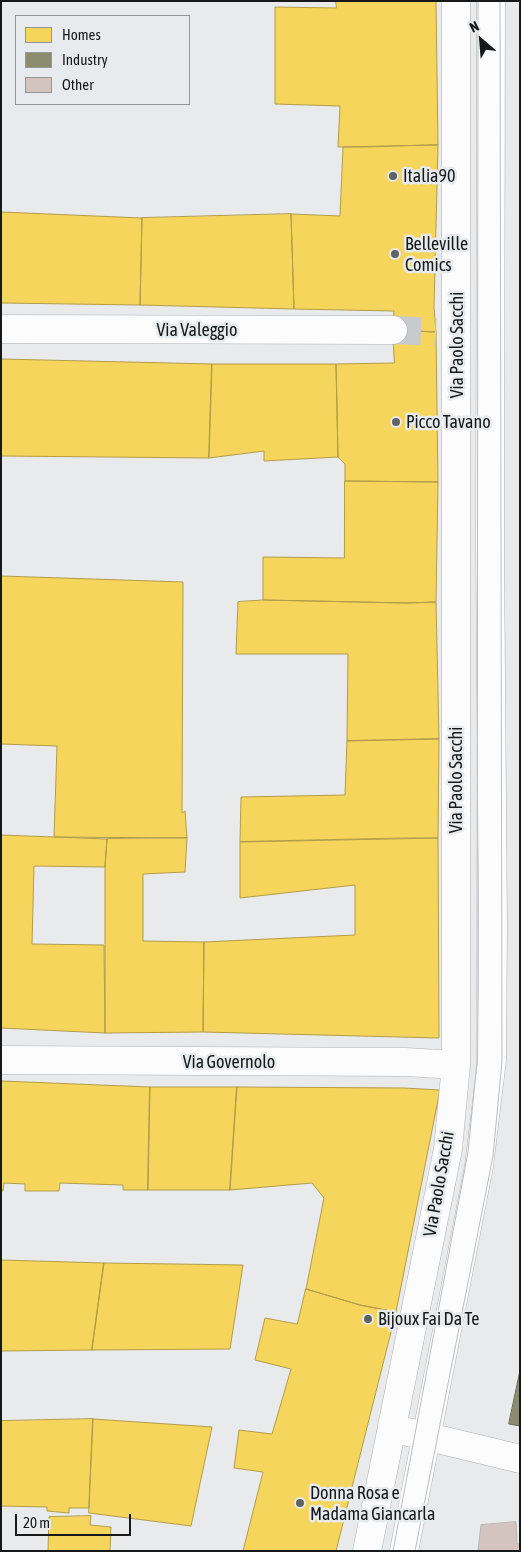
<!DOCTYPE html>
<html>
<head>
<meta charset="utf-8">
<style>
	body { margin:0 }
	#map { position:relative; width:521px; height:1552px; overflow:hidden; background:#e8eaec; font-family:"Asap Condensed",sans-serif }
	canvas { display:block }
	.frame { position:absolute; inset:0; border:2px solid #171819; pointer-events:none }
	.legend { position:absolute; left:15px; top:15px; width:175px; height:90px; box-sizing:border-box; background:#e7ebed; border:1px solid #949798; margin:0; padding:6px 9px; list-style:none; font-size:15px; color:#171819 }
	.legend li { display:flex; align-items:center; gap:10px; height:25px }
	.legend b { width:25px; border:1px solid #949798 }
	.north { position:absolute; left:456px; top:15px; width:50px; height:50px; -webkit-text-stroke:4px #e7ebed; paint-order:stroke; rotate:333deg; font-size:14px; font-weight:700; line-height:20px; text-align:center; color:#171819 }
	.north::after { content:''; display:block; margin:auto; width:18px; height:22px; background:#171819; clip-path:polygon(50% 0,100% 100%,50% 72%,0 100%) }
	.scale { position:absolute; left:15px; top:1514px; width:116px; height:22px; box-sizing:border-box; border:2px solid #171819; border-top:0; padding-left:6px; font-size:15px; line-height:18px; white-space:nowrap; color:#171819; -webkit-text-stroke:4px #e7ebed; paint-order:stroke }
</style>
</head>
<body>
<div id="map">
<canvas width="521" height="1552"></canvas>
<div class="frame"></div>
<ul class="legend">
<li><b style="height:14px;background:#f6d55c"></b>Homes</li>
<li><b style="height:14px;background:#8c8c6e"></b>Industry</li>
<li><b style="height:14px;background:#d4c4bf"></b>Other</li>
</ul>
<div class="north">N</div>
<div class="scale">20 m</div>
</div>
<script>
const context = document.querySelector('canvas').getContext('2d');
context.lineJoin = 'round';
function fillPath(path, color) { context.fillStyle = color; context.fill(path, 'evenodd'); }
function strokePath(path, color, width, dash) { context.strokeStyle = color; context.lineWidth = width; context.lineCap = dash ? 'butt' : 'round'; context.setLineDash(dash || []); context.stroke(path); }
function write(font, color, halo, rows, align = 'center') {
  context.font = font + ' "Asap Condensed",sans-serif'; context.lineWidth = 5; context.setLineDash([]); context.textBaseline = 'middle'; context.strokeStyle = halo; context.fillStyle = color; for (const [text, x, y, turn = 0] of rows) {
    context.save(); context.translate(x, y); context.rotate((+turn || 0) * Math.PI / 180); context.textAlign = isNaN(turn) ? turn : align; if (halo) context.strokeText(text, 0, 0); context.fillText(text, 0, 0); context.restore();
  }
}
const homes = new Path2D(`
	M336,1H436L438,145L338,147L340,106L275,104V7L336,8Z
	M438,145L434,308L436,332L393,330L394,311L294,309L291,214L340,216L343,147H364Z
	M1,212L142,218L140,305L1,303Z
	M291,214L294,309L140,305L142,218Z
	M393,330L436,332L438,482L345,481V464L338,457L336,364L394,363Z
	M1,359L212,364L209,458L1,456Z
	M212,364H336L338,457L264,461V451L209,458Z
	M345,481L438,482L436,602L407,603L263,600V557L344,558Z
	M1,576L183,582L182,813L185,811L187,838L54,837L57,746L1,744Z
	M263,600L407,603L436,602L439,739L347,741L348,654H236L238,602Z
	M439,739L438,838L240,842L241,797L345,795L347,741Z
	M1,835L107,839L105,867L34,866L32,944L104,945L105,1033L1,1028Z
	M187,838L185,872L143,874V941L204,942L203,1032L105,1033V867L107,839Z
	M404,838H438L439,1038L203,1032L204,942L355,935V885L240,898V842Z
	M1,1081L150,1087L148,1190H123V1185L60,1183L59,1191H25V1184L4,1183L3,1191H1Z
	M150,1087H237L230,1190H148Z
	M237,1087L404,1088L440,1090L396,1312L360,1305L306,1289L324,1198L312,1183L230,1190Z
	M1,1260L104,1263L92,1350L1,1351Z
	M104,1263L243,1265L230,1349L92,1350Z
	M306,1289L360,1305L396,1312L336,1551H243L263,1472L234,1468L239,1430L272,1434L291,1369L255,1360L265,1318L297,1324Z
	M93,1419L212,1427L191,1526L89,1513Z
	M93,1419L89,1508H69V1513L47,1511V1507L1,1506V1421Z
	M91,1516L90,1525L111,1527L110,1551H48L49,1517Z`);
const industry = new Path2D(`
	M520,1371V1426L509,1424Z`);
const building = new Path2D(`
	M516,1522L517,1544H520V1551H478L481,1525Z`);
const minorTunnel = new Path2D(`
	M393,330L436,332`);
const minor = new Path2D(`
	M1,329L393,330
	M1,1060L405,1062L456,1065
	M408,1432L520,1459
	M367,1551L448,1149L456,1065V1
	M404,1551L479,1166L492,1060L493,928L490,549L491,1`);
const tram = new Path2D(`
	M393,1551L468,1152L477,1062L478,1
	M415,1551L493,1156L502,1061L500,1`);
const markers = [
	[393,176,5,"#606263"],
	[395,254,5,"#606263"],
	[396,422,5,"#606263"],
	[368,1319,5,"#606263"],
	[300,1503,5,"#606263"]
];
const poiNames = [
	["Italia90",403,176],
	["Belleville",405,244],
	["Comics",405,265],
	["Picco Tavano",406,422],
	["Bijoux Fai Da Te",378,1319],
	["Donna Rosa e",310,1493],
	["Madama Giancarla",310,1514]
];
const streetNames = [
	["Via Valeggio",197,330],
	["Via Paolo Sacchi",457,345,-90],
	["Via Paolo Sacchi",456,780,-90],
	["Via Governolo",229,1062],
	["Via Paolo Sacchi",439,1184,-80]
];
fillPath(homes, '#f6d55c');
strokePath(homes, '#b39c48', 1);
fillPath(industry, '#8c8c6e');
strokePath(industry, '#696954', 1);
fillPath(building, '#d4c4bf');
strokePath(building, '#b6b6b7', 1);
strokePath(minorTunnel, '#c9cacc', 28, [28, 14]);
strokePath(minor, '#afb0b1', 29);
strokePath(minor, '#fcfcfc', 28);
strokePath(tram, '#bcbdbd', 1);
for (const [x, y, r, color] of markers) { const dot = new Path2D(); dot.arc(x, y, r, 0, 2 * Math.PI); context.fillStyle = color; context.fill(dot); strokePath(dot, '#e7ebed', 2); }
write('18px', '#171819', '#e7ebed', poiNames, 'left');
write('18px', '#171819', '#e7ebed', streetNames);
</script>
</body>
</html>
